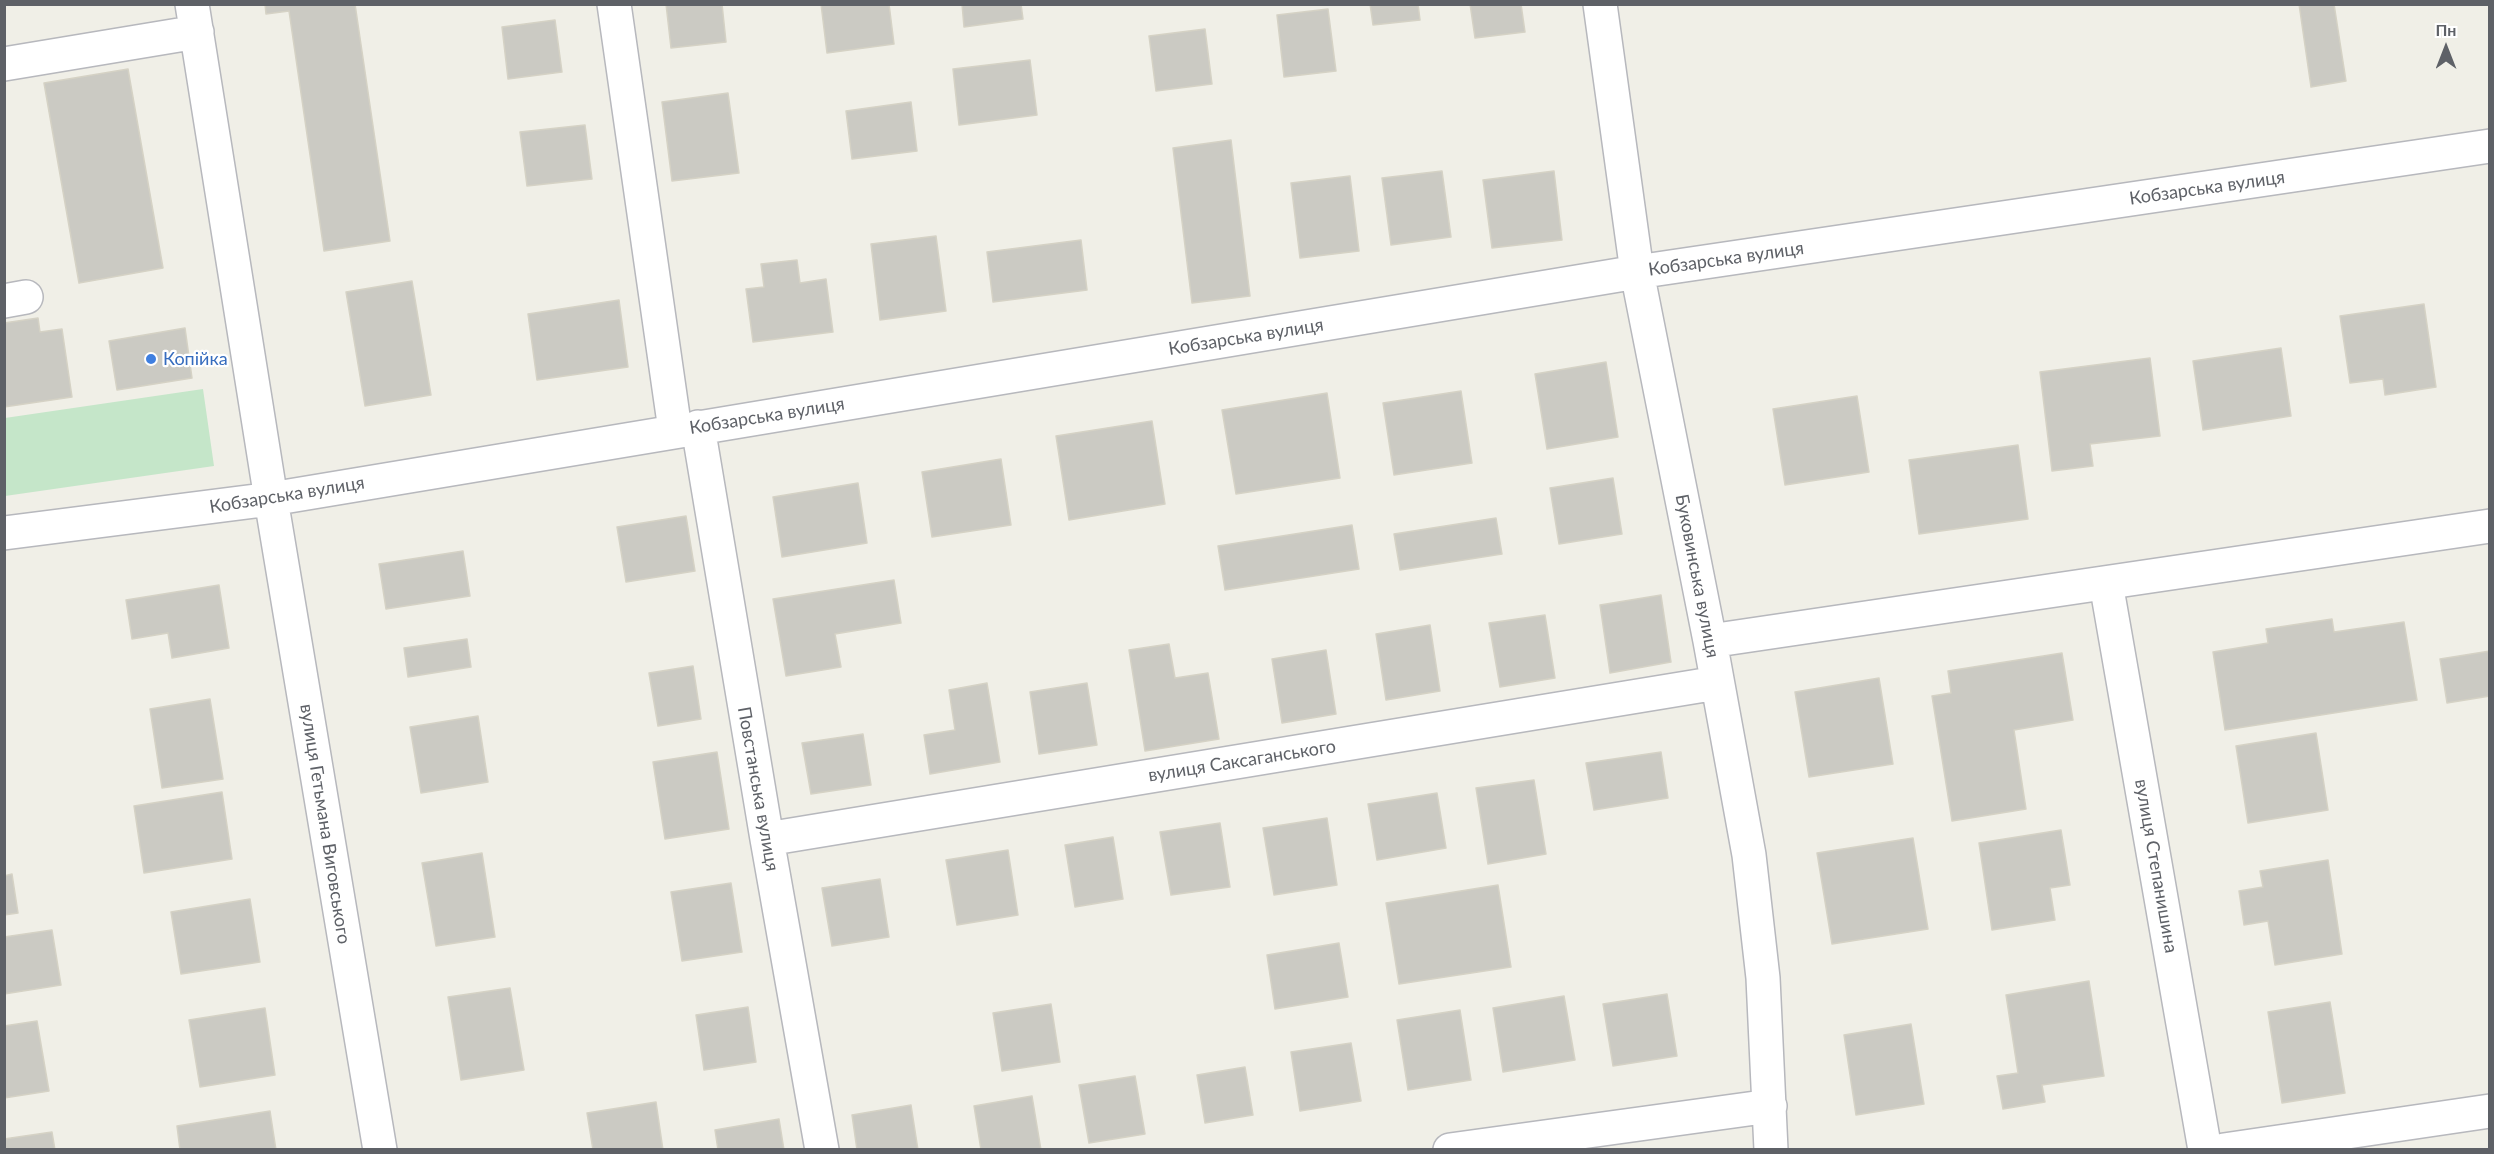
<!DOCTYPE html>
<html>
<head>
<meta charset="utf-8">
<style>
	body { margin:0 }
	#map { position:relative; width:2494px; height:1154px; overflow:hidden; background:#f0efe7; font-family:Lato,sans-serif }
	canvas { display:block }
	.frame { position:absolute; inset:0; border:6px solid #5e6167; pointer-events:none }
	.north { position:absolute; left:2416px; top:18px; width:60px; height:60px; -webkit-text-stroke:4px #fff; paint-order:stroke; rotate:0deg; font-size:16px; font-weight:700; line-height:24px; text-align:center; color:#5e6167 }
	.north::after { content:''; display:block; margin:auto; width:21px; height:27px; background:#5e6167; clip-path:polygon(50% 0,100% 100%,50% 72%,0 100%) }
</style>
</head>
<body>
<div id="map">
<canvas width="2494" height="1154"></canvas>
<div class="frame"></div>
<div class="north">Пн</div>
</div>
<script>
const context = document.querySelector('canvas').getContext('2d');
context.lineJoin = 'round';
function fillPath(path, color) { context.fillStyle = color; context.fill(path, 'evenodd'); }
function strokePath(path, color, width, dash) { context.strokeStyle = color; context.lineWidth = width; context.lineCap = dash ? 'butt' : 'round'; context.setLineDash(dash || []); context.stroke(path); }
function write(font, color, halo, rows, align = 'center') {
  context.font = font + ' Lato,sans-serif'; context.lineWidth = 4.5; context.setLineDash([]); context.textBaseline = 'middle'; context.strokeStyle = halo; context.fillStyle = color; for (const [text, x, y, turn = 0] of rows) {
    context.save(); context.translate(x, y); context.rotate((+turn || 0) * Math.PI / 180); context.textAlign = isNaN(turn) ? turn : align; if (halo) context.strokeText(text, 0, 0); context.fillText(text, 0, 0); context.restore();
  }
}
const green = new Path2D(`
	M203,389L214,466L5,496V418Z`);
const building = new Path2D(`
	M265,4H355L390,241L324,251L289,11L266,14Z
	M666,4H722L726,42L671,48Z
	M821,4H889L894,44L827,53Z
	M962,4H1021L1023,19L964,27Z
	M1370,4H1418L1420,20L1373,25Z
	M1470,4H1521L1525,32L1475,38Z
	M2299,4H2334L2346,81L2311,87Z
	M1328,9L1336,71L1284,77L1277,15Z
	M555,20L562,72L508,79L502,27Z
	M1205,29L1212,84L1156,91L1149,36Z
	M1030,60L1037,115L959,125L953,69Z
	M128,69L163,268L79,283L44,83Z
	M728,93L739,173L672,181L662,102Z
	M911,102L917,151L852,159L846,111Z
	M585,125L592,179L527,186L520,132Z
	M1231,140L1250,296L1192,303L1173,148Z
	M1442,171L1451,237L1391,245L1382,178Z
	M1554,171L1562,240L1492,248L1483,180Z
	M1350,176L1359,251L1300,258L1291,183Z
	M936,236L946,311L880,320L871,244Z
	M1081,240L1087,290L993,302L987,252Z
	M797,260L800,283L826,279L833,332L753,342L746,289L764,287L761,264Z
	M412,281L431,395L365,406L346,292Z
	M619,300L628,367L537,380L528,314Z
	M2424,304L2436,387L2385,395L2383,379L2350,383L2340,316Z
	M38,318L40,332L62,329L72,397L4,407V323Z
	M185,328L192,378L117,390L109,341Z
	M2281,348L2291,416L2203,430L2193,361Z
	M2150,358L2160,436L2090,444L2093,466L2052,471L2040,372Z
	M1606,362L1618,437L1547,449L1535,374Z
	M1461,391L1472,463L1394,475L1383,403Z
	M1327,393L1340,478L1236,494L1222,410Z
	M1857,396L1869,472L1785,485L1773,409Z
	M1152,421L1165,504L1069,520L1056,436Z
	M2018,445L2028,519L1919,534L1909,460Z
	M1001,459L1011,525L932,537L922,472Z
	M1613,478L1622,534L1559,544L1550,488Z
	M858,483L867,543L782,557L773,497Z
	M686,516L695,571L626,582L617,527Z
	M1496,518L1502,554L1400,570L1394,534Z
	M1352,525L1359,569L1225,590L1218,546Z
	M463,551L470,596L386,609L379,564Z
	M894,580L901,623L835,634L841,667L786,676L773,599Z
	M219,585L229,648L172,658L168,633L132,639L126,600Z
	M1661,595L1671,662L1610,673L1600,605Z
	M1545,615L1555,678L1500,687L1489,623Z
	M2332,619L2334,632L2404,622L2417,700L2225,730L2213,652L2268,643L2266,629Z
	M1430,625L1440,691L1386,700L1376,634Z
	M467,639L471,667L408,677L404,648Z
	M1169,644L1175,678L1208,673L1219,739L1145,751L1129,650Z
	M1326,650L1336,714L1282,723L1272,659Z
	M2490,651V696L2447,703L2440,659Z
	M2062,653L2073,720L2014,730L2026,809L1952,821L1932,696L1951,693L1948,671Z
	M693,666L701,719L658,726L649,673Z
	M1879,678L1893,764L1809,777L1795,692Z
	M987,683L1000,762L930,774L924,735L955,730L949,690Z
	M1087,683L1097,745L1039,754L1030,692Z
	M210,699L223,779L162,788L150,709Z
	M478,716L488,782L421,793L410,727Z
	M2316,733L2328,810L2248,823L2236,746Z
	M863,734L871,785L811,794L802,743Z
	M717,752L729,829L665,839L653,762Z
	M1661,752L1668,798L1594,810L1586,763Z
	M1534,780L1546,854L1488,864L1476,788Z
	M222,792L232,859L144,873L134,806Z
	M1437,793L1446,848L1377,860L1368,804Z
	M1327,818L1337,885L1274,895L1263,828Z
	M1220,823L1230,887L1171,895L1160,832Z
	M2061,830L2070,885L2050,888L2055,920L1992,930L1979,843Z
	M1113,837L1123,899L1075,907L1065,845Z
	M1913,838L1928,929L1832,944L1817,853Z
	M1008,850L1018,915L957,925L946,860Z
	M482,853L495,937L436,946L422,863Z
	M2328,860L2342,954L2275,965L2268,921L2244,925L2239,891L2263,887L2260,871Z
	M12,874L18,913L4,915V876Z
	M880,879L889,937L832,946L822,888Z
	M731,883L742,952L682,961L671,892Z
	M1498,885L1511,967L1399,984L1386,903Z
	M250,899L260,962L181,974L171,912Z
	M52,930L61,985L4,994V937Z
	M1339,943L1348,997L1275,1009L1267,955Z
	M2089,981L2104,1076L2042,1085L2045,1102L2003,1109L1997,1076L2018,1073L2006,995Z
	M510,988L524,1070L461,1080L448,997Z
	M1667,994L1677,1056L1613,1066L1603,1004Z
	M1564,996L1575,1060L1503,1072L1493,1008Z
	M2330,1002L2345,1093L2282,1103L2268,1012Z
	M1051,1004L1060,1062L1002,1071L993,1013Z
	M748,1007L756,1062L704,1070L696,1015Z
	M265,1008L275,1075L200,1087L189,1020Z
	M1460,1010L1471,1080L1408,1090L1397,1020Z
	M37,1021L49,1091L4,1098V1026Z
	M1911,1024L1924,1104L1856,1115L1844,1035Z
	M1351,1043L1361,1101L1300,1111L1291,1052Z
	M1245,1067L1253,1115L1205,1123L1197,1075Z
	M1135,1076L1145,1134L1089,1143L1079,1085Z
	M1032,1096L1041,1150H981L974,1106Z
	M656,1102L663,1150H593L587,1113Z
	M911,1105L918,1150H857L852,1115Z
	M270,1111L276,1150H180L177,1126Z
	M779,1119L784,1150H718L715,1130Z
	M52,1132L55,1150H4V1139Z`);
const minor = new Path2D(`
	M192,4L271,499L380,1150
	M614,4L675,430
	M1600,4L1637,272L1710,641L1749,855L1763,978L1771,1150
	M4,64L197,32
	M4,301L26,297
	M698,427L767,839L822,1150
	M4,533L271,499L1637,272L2490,146
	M2106,583L2205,1150
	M1710,641L2490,526
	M767,839L1717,683
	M1450,1150L1770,1106
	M2224,1150L2490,1111`);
const markers = [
	[151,359,6,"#3f7fe0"]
];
const streetNames = [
	["Кобзарська вулиця",2207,188,-8],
	["Кобзарська вулиця",1726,259,-8],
	["Кобзарська вулиця",1246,337,-9],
	["Кобзарська вулиця",767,416,-9],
	["Кобзарська вулиця",287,495,-9],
	["Буковинська вулиця",1697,576,79],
	["вулиця Саксаганського",1242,761,-9],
	["Повстанська вулиця",758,789,80],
	["вулиця Гетьмана Виговського",325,824,81],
	["вулиця Степанишина",2156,866,80]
];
const shopNames = [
	["Копійка",163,359]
];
fillPath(green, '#c5e6c9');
fillPath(building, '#cbcac3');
strokePath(building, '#d5d2c5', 1.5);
strokePath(minor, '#b7b8bd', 36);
strokePath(minor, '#fff', 33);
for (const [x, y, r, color] of markers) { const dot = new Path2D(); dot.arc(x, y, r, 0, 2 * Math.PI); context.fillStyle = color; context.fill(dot); strokePath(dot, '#fff', 2); }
write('18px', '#5e6167', '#fff', streetNames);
write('18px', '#366cbe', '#fff', shopNames, 'left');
</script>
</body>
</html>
